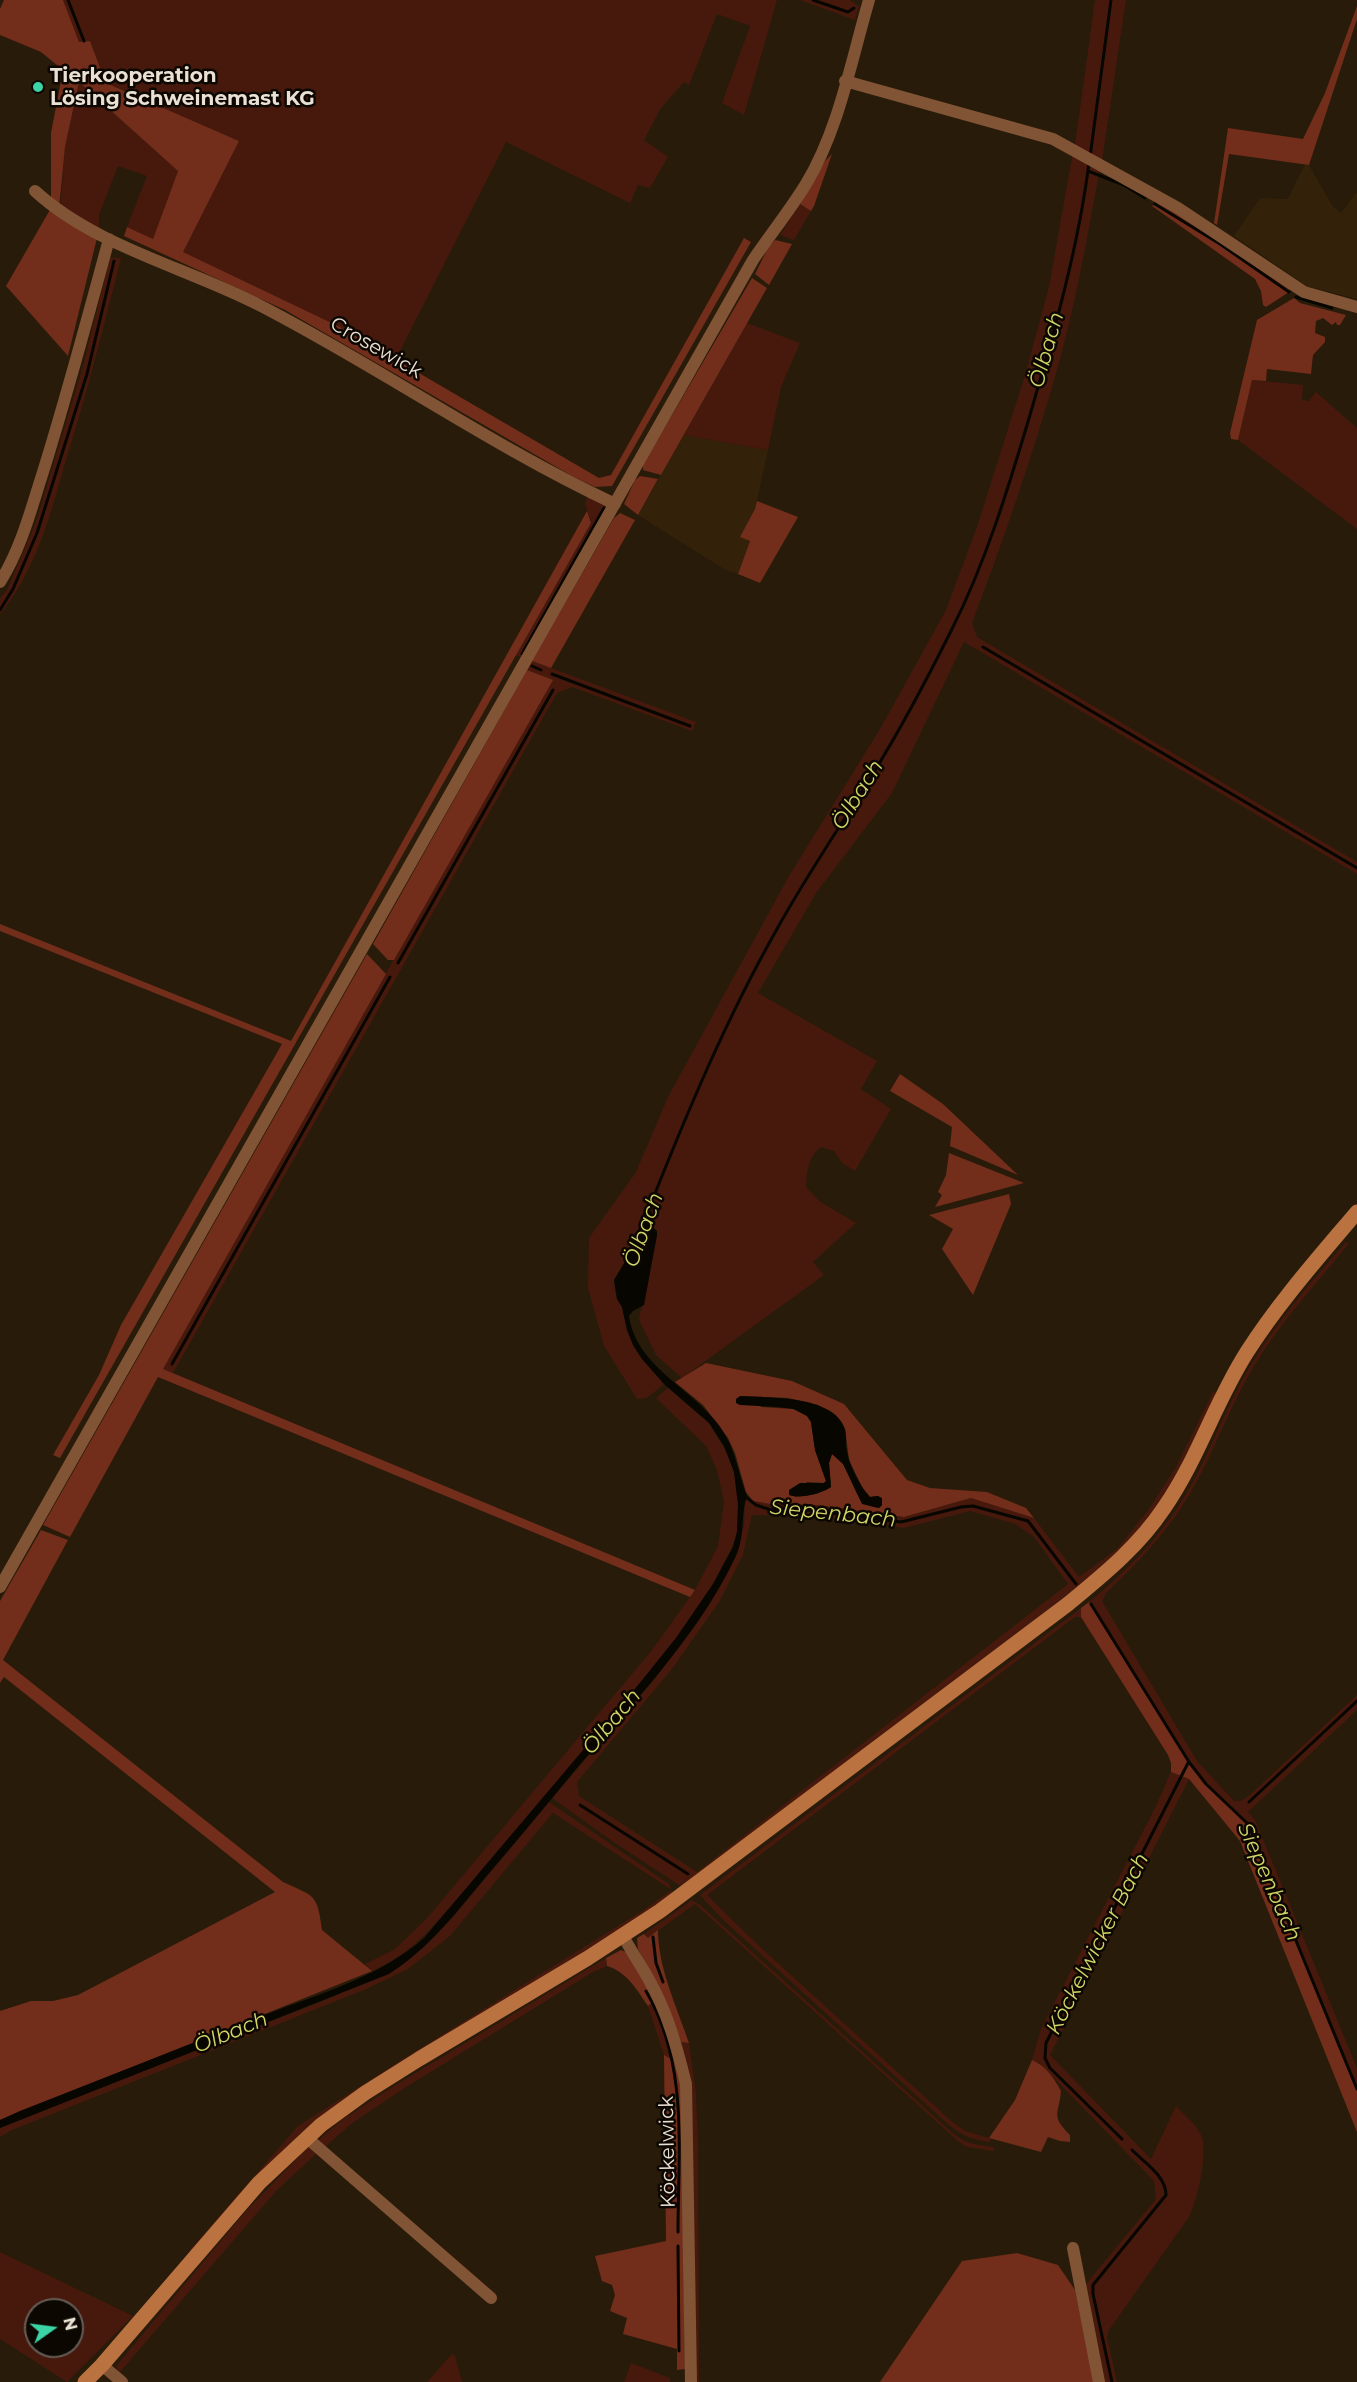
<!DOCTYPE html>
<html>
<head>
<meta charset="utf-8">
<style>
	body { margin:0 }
	#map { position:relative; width:1357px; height:2382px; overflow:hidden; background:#281b09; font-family:Montserrat,sans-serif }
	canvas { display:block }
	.north { position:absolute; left:24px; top:2298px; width:60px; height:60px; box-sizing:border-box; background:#0d0702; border:2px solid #655e56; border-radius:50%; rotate:76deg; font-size:16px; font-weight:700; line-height:24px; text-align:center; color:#eae1d5 }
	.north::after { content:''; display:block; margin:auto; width:21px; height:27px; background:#3cd4a4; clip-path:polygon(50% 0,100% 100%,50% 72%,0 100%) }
</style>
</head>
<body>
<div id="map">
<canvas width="1357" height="2382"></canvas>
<div class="north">N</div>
</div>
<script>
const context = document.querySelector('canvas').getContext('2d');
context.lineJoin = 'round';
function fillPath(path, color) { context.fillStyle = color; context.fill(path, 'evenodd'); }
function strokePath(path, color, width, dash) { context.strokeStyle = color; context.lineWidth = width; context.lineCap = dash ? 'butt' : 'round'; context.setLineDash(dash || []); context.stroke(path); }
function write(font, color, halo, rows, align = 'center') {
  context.font = font + ' Montserrat,sans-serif'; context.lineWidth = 5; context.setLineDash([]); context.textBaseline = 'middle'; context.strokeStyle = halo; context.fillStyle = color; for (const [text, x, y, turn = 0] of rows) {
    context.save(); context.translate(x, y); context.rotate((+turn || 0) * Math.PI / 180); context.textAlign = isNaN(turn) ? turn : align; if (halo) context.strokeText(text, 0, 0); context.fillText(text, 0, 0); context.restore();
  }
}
const built = new Path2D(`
	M1305,164L1309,165L1333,207L1341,213L1357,192V299L1307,286L1234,236L1260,198L1288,199Z
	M684,435L768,450L755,509L741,537L750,541L738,574L724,569L638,515Z`);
const green = new Path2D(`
	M63,0H777L744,115L722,103L750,26L717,14L689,85L684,82L661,108L644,140L668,157L650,188L638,185L630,203L506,142L396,359L340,327L182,252L239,141L106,83L90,41L79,42Z
	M800,0H850L859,6L855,20Z
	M1095,0H1126L1102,161L1075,145Z
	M79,82L178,171L153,239L127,227L147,176L118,166L99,215V231L60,208L65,147Z
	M1073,152L1100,168C1087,238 1075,309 1055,377C1031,460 1003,542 972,623L977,637L1357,862V874L964,642L892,793L816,893L758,993L877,1061L861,1089L891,1109L855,1171L842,1163L834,1151L821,1147C808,1157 807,1172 806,1187L819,1201L856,1223L813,1262L824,1275L682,1378L656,1355L639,1320L657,1235L650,1225L645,1208L632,1250L614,1280L615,1290L617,1299L622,1307L627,1330L633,1345L642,1359L664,1384L647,1398L637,1399L604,1346L588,1288L589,1238L636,1172L668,1097L789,876L880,729L946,610L977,527L1026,372L1049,287Z
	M800,204L811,211L794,240L780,235Z
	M110,258H121C104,326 87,393 66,460C51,513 36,571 0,614V598L7,590L36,522L83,366Z
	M747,323L800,343L781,387L768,450L684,435Z
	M1252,380L1303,385L1302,400L1309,401L1316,392L1357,428V529L1238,440Z
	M588,495L609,507L525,658L515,655L591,523L585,503Z
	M532,661L696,722L692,731L572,687L557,693L173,1373L162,1369L552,680L527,670Z
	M1346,1242L1349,1243C1319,1281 1285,1317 1259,1358C1232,1400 1216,1448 1191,1492C1168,1531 1139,1562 1106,1593L1102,1601L1197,1761L1234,1801H1241L1251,1794L1357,1695V1710L1248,1812L1255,1820L1357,2068V2089L1248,1824L1206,1784L1189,1762L1089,1602C1127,1571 1161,1536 1186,1494C1210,1454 1225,1408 1249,1368C1276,1322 1311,1282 1346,1242Z
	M668,1388L709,1423L729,1457L734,1472L738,1504L737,1532L732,1547L713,1584L676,1638L639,1684L452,1905C426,1934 408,1955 372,1971L365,1964L395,1949L428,1917L652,1650L695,1590L718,1546L724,1502L717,1470L706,1446L656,1398Z
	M1214,1390L1217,1396L1155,1514L1098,1573L684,1886L679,1885L615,1843L552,1798L653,1681L711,1601L744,1526L745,1502L747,1496L753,1501L770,1504L817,1505L904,1517L971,1498L1034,1518L1079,1577L1118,1548L1149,1509L1176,1467ZM970,1511L1015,1524L1034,1537L1068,1584L697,1872L579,1796L577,1782L672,1669L719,1602L743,1555L752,1515H815L904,1528Z
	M1081,1608V1617H1075L707,1895L759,1946L950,2120L965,2131L989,2138L991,2142C973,2140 963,2136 949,2125L721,1918L700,1895Z
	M1171,1772L1189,1779L1050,2055L1151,2159L1176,2106C1184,2115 1196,2124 1201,2135C1209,2151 1197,2201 1189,2217L1109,2330L1107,2337L1117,2382H1100L1082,2289L1156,2199L1154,2181L1053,2077L1039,2063L1032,2060L1041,2029L1155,1808Z
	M549,1802L669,1884L673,1893L625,1929L375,2080L191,2252L189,2251L298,2126L405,2058L642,1911L672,1890L553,1813L450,1936L408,1969L364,1990L12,2130L0,2137V2128L17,2120L333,1997L422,1949L454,1916Z
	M692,1900L700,1905L949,2130C965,2144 973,2144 993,2147L994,2151L967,2147L959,2142L695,1904L648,1938L644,1934Z
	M606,1958L607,1966L593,1972L403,2089L351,2124L325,2147L495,2293L492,2295L317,2141L342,2120L389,2089Z
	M656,1999L677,2062L664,2055L648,2006Z
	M681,2042L689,2043L696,2093L698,2142L699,2382H693Z
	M308,2147L312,2148L462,2279L316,2154L277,2190L119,2373L116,2366L246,2211Z
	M0,2252L133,2316L67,2382L0,2339ZM36,2310H72V2346H36Z
	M452,2354L455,2356L462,2382H427Z
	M631,2363L670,2378V2382H624Z`);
const forest = new Path2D(`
	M4,0H63L79,42L90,41L106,83L239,141L183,252L340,327L599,478L611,475L744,238L751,242L612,486L595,487L572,476L285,310L124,236L127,227L153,239L178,171L79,82L65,147L59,208L51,202V133L63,70L41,52L0,35V9Z
	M1357,6V19L1309,165L1229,154L1217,225L1214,223L1228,128L1303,139L1325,93Z
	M832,154L814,206L811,211L800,204L825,161Z
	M1159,203L1221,240L1290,289L1289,292L1266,307L1263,305L1261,291L1255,279L1152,206Z
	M51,208L98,234L68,356L6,286Z
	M775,240L792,244L769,285L755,274L768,248Z
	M752,278L767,288L661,475L643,470V465Z
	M1294,298L1300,303L1346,315L1340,325H1337L1336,322L1332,325L1323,318L1316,321L1315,333L1325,337V342L1313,355L1311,374L1267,369L1266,381L1252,380L1238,440L1231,439L1230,433L1257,320Z
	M640,476L658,479L638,515L624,504L635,480Z
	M757,501L798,517L760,583L738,574L750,541L740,537L755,509Z
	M587,511L591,523L60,1458L53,1455L99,1375L121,1325L282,1044L0,931V924L291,1041Z
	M620,513L635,520L551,668L532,661L614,518Z
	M527,670L553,680L394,960H388L373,944Z
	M367,954L386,974L163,1369L695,1590L690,1597L158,1377L70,1537L43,1525Z
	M900,1074L943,1104L1018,1175L950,1146L952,1127L890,1091Z
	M949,1153L1024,1183L935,1207L942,1195L938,1192L946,1175Z
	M1009,1194L1011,1204L973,1295L942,1249L953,1229L929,1215Z
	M706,1363L792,1381L844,1404L907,1480L930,1488L987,1492L1026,1508L1034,1518L971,1498L904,1517L817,1505L770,1504L753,1501L746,1492L735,1453L728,1438L703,1405L675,1382ZM740,1396L788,1398L818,1405L846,1436L849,1460L863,1489L870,1497L878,1496L882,1505L879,1508C848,1505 856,1466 832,1454L829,1463L831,1487L816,1494L794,1497L807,1482L824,1483L826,1481L815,1450L811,1422L807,1416L793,1409L762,1407Z
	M41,1530L68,1540L3,1660L283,1882C315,1897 317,1893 322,1930L372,1971L0,2120V2011L31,2001H53L78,1995L275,1892L4,1677L0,1683V1601Z
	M1089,1602L1189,1762L1206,1784L1248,1824L1357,2089V2132L1240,1841L1189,1779L1171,1772V1763L1168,1755L1081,1617V1608Z
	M658,1930C658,1968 677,2007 689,2043L681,2042L666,2001L638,1949L637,1938L644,1934L648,1938Z
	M621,1950L626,1952L656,1999L648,2006C637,1990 627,1972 607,1966L606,1958Z
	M664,2055L677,2062L681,2079L685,2369L677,2370V2349L623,2334L627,2318L610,2311L615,2295L612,2285L602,2281L595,2256L666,2241Z
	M1032,2060C1046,2066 1054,2078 1061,2091C1059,2115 1050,2115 1070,2135V2142L1060,2141L1048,2137L1041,2152L989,2138L1015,2100Z
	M1017,2253L1058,2265L1075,2290L1094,2382H880L962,2261Z`);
const water = new Path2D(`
	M645,1208L652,1212L650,1225L657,1231V1235L644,1305L633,1311L629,1316C636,1366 690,1387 718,1424C736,1448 737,1470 747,1496C740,1515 746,1536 735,1558C694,1644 623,1712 563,1785C537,1816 511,1848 484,1879C456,1913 427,1950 389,1974L0,2128V2120L20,2111C103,2078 186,2046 270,2013C322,1993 381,1976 424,1938L639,1684L676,1638L713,1584L733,1547L737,1532L738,1504L734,1472L724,1446L709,1423L664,1384L642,1359L633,1345L627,1330L622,1307L617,1299L614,1280L632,1250Z
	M740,1396C769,1398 834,1395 845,1429C847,1437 845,1445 847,1452C850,1467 860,1486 870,1497L878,1496L882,1498V1505L879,1508L862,1504L843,1464L832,1454L829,1463L831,1487C821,1494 800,1499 789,1495V1490L800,1483H824L826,1481L815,1450L811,1422L807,1416L794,1409L778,1407L740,1405L736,1403V1399Z`);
const stream = new Path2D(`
	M68,0L84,41
	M813,0L848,12L854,8
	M1090,157L1111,0
	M1088,171L1124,185L1145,198
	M1155,204L1220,244L1289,292
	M1296,297L1332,308
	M0,610L13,589L37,533L87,374L114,261
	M983,647L1357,868
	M522,654L604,508
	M532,666L541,670
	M552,674L690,726
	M398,963L553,690
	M648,1211C686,1115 726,1019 777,929C808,873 844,821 877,767C904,723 928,677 951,631C986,562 1008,489 1030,415C1054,332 1078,249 1089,163
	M172,1364L390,977
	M746,1497L756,1505L771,1510H808L901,1522L961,1507L973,1506L1028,1521L1076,1584
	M1091,1604L1189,1762L1206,1784L1248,1824L1357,2089
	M1249,1802L1357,1701
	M580,1805L688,1874
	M653,1937L656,1963L663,1982
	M646,1991C689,2064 678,2151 678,2232
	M1122,2139L1050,2068L1045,2058L1046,2043L1188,1763
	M678,2246L679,2351
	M1112,2382L1093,2294V2285L1166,2195C1166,2176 1145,2163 1132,2150`);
const minor = new Path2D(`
	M845,81L1053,139L1178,208L1304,292L1357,307
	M35,191C96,247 188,268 261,306C381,368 493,447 615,504
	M0,582C21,549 31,509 43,472C67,395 88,317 109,239
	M0,1587L753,260C770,235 790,210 806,184C839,129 851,61 869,0
	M623,1936C631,1951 641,1965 649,1980C668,2013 677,2048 686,2084L691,2382
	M306,2137L491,2298
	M1073,2248L1099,2382
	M102,2365L122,2382`);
const secondary = new Path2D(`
	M85,2382L102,2365L259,2183L321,2125L365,2093L419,2059L588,1958L660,1911L1068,1604C1103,1575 1138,1547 1164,1508C1198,1459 1215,1402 1247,1352C1279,1302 1319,1257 1357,1212`);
const markers = [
	[38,87,6,"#3cd4a4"]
];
const poiNames = [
	["Tierkooperation",50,76],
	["Lösing Schweinemast KG",50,99]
];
const streetNames = [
	["Crosewick",376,348,30],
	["Köckelwick",668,2152,-91]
];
const waterNames = [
	["Ölbach",1047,350,-74],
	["Ölbach",858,795,-58],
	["Ölbach",644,1230,-70],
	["Siepenbach",833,1514,6],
	["Ölbach",612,1722,-50],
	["Siepenbach",1269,1882,66],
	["Köckelwicker Bach",1098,1944,-63],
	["Ölbach",231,2033,-22]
];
fillPath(built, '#332209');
fillPath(green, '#47190d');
fillPath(forest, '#732d1b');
fillPath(water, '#070600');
strokePath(stream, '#070600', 3);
strokePath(minor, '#815436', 12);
strokePath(secondary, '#b97240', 15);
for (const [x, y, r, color] of markers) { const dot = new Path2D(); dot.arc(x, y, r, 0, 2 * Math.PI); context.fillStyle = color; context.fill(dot); strokePath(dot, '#0d0702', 2); }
write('bold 20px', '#eae1d5', '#0d0702', poiNames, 'left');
write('20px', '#eae1d5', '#0d0702', streetNames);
write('italic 21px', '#d0d465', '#0d0702', waterNames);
</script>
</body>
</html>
